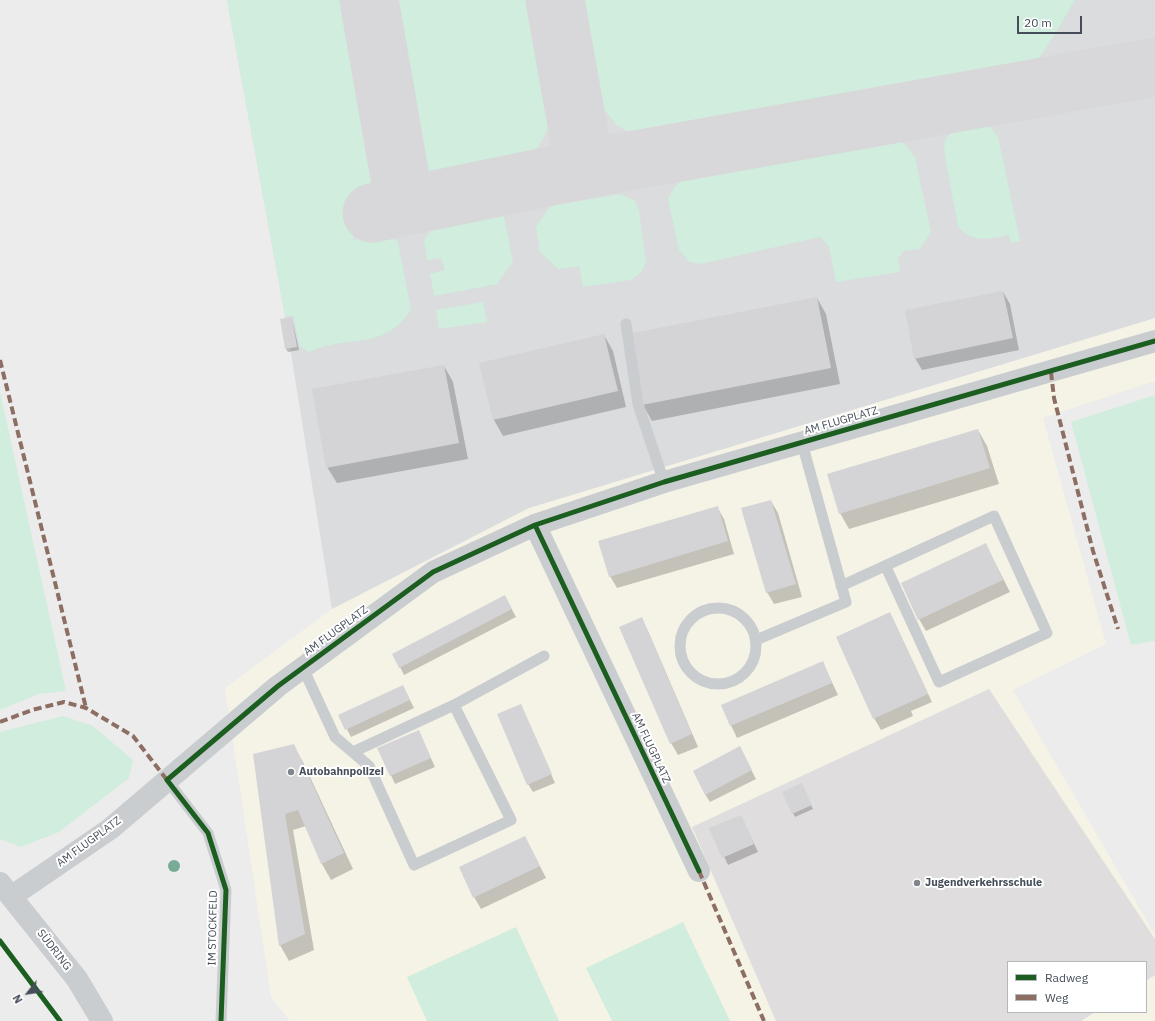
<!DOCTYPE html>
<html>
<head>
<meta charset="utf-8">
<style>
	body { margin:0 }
	#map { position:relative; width:1155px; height:1021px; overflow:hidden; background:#edecec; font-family:"IBM Plex Sans",sans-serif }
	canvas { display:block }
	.legend { position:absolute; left:1007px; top:961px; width:140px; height:52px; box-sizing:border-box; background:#fff; border:1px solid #b4b8bc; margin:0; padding:5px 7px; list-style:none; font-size:12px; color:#444d58 }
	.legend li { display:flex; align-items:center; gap:8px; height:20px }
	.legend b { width:20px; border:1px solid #b4b8bc }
	.north { position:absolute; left:8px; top:973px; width:40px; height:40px; -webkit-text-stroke:3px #fff; paint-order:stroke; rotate:240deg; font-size:11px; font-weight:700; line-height:16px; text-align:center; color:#444d58 }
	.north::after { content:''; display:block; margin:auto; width:14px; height:18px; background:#444d58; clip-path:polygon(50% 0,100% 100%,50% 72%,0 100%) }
	.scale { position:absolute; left:1017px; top:16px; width:65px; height:18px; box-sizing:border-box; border:2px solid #444d58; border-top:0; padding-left:5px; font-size:12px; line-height:14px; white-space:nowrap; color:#444d58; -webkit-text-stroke:3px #fff; paint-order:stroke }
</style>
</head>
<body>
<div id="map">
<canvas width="1155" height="1021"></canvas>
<ul class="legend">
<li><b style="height:5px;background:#1b5e20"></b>Radweg</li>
<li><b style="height:5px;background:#8d6e63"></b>Weg</li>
</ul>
<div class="north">N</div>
<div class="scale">20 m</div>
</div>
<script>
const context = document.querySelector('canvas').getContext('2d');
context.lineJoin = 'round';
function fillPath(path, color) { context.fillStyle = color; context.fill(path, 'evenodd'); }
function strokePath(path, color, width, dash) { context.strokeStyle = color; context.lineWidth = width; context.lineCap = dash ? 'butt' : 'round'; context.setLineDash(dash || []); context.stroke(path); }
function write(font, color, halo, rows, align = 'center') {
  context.font = font + ' "IBM Plex Sans",sans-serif'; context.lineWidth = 4; context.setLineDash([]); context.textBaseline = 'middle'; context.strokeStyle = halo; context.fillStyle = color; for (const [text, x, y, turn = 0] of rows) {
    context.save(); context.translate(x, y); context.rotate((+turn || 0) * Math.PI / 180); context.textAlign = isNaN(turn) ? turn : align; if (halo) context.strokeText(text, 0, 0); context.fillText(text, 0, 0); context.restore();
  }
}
const commercial = new Path2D(`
	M1155,318V381L1043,418L1106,644L1013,690L1155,935V1021H290L271,997L225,688L332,609L404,565L529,508ZM1008,962H1146V1012H1008Z`);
const education = new Path2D(`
	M989,689L1155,939V975L1146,981V962H1008V1012H1095L1081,1021H776L692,827Z`);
const airport = new Path2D(`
	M227,0H1155V318L529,508L332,609L285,316Z`);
const green = new Path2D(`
	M227,0H363L399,202L348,212L354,240L389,233L398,242L411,310C383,352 348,334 309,352L300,346L293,316H285Z
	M376,0H542L554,77L556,108L543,139L525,168L493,183L410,200Z
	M567,0H1075L1052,39L1028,75L1000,84L661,148L616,125L586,85Z
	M980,126L990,127L998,136L1020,241L1011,243L1009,235C990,239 972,244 958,226L944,151L945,140L952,131Z
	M891,137L906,145L915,157L931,232L920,249L904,251L898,259L900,272L836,282L829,247L820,237L701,264L689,262L679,250L668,199L674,188L685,177Z
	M620,194L635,201L639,210L646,262L641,273L631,280L583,287L579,266L558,269L540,252L536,227L550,206Z
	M503,212L513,262L497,284L434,296L430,274L445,270L441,258L427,260L424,240L435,224Z
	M483,302L487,322L439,329L436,310Z
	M0,392L66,691L39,694L0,710Z
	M1155,395V641L1131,645L1071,422Z
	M63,716L93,726L133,760L129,778L59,832L21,847L0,839V732Z
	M683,922L730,1021H612L586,968Z
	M516,927L559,1021H427L407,977Z`);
const shadow = new Path2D(`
	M1003,292L1010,304L1019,350L922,370L915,358Z
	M817,298L826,314L840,384L652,421L643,405Z
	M292,318L299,350L288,352L286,349Z
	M604,335L613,351L626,407L503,436L494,420L481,364Z
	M444,366L453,382L468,459L337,483L327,467Z
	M978,430L987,446L999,484L849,529L840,513Z
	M771,501L778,513L802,597L774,604L767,592Z
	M717,507L724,519L734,554L617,588L610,576Z
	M986,545L1010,592L926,631L919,619Z
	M509,604L516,617L404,675L400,667Z
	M890,613L932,702L911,711L913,716L881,730L874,718Z
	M641,619L648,631L698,747L678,755L671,743Z
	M823,663L838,695L737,738L722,706Z
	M403,686L414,708L351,737L340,716Z
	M521,705L555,783L533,792L528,784Z
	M419,732L435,767L395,784L379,749Z
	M293,745L303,762L353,869L331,880L322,864L306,826L293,830L314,950L289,961L280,945L254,755Z
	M744,756L756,779L710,802L705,794Z
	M802,787L813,809L795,817L793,813Z
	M741,816L758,852L728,865L711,829Z
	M525,837L546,878L481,909L474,897Z`);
const taxiway = new Path2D(`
	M369,0L405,206
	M555,0L585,169
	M372,213L585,169L1155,67`);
const building = new Path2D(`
	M1003,291L1013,338L914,359L905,310Z
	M817,297L831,368L642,405L628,334Z
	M292,317L297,347L285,349L280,319Z
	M604,334L618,391L493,420L479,363Z
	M444,365L459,443L326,468L312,389Z
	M978,429L990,468L839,514L827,474Z
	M771,500L796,584L766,593L741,508Z
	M718,506L728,541L609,577L598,541Z
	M986,543L1003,580L918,620L901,583Z
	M505,595L512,609L399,668L392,654Z
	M890,612L928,694L873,719L836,637Z
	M642,617L692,734L670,744L619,627Z
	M823,661L832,683L730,726L721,705Z
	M403,685L410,700L345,730L338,715Z
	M521,704L552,774L527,785L497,714Z
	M419,730L431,758L390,776L377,748Z
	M294,744L344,853L321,864L298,810L285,814L305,934L279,946L253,754Z
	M740,746L752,770L705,795L693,771Z
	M802,783L812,805L792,814L782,792Z
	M741,815L754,844L722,858L709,828Z
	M525,836L540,866L473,898L459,867Z`);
const service = new Path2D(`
	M626,324L638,404L664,482
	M841,586L994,516L1047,633L939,682L886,567
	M680 646a38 38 0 1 1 76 0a38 38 0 1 1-76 0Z
	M756,640L846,602L802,443
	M303,668L335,737L369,766L414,865L511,820L454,705L353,752
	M454,705L544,656
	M167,780L208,833L226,890L221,1021`);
const minor = new Path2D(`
	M535,525L699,871
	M12,896L110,829L278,686L433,572L535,525L664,482L1155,341`);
const tertiary = new Path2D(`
	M0,883L77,979L102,1021`);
const quiet = new Path2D(`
	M0,360L86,708
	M1051,372L1054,398L1093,551L1118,629
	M0,722L32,710L64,702L86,708L133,736L167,780
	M699,871L764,1021`);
const cycleway = new Path2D(`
	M535,525L699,871
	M0,941L60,1021
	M221,1021L226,890L208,833L167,780L278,686L433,572L535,525L664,482L1155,341`);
const trees = [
	[174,866]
];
const markers = [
	[291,772,4,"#7f858c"],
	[917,883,4,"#7f858c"]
];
const streetNames = [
	["AM FLUGPLATZ",841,421,-16],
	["AM FLUGPLATZ",336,631,-36],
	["AM FLUGPLATZ",651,748,65],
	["AM FLUGPLATZ",89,842,-36],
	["IM STOCKFELD",213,928,-89],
	["SÜDRING",54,950,52]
];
const poiNames = [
	["Autobahnpolizei",299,772],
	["Jugendverkehrsschule",925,883]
];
fillPath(commercial, '#f5f2e6');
fillPath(education, '#dfddde');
fillPath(airport, '#dadcde');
fillPath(green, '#d0eddd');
fillPath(shadow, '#0003');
strokePath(taxiway, '#d8d8da', 59);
fillPath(building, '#d4d4d7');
strokePath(service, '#cacdd0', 11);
strokePath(minor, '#cacdd0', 22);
strokePath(tertiary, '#cacdd0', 22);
strokePath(quiet, '#8d6e63', 4, [8, 4]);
strokePath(cycleway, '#1b5e20', 5);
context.fillStyle = '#77ab96';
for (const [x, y] of trees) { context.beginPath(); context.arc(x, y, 6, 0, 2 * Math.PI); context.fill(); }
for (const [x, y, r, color] of markers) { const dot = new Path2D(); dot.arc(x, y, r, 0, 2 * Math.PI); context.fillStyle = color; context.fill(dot); strokePath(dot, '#fff', 1.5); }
write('11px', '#444d58', '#fff', streetNames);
write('bold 11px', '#444d58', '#fff', poiNames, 'left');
</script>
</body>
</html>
